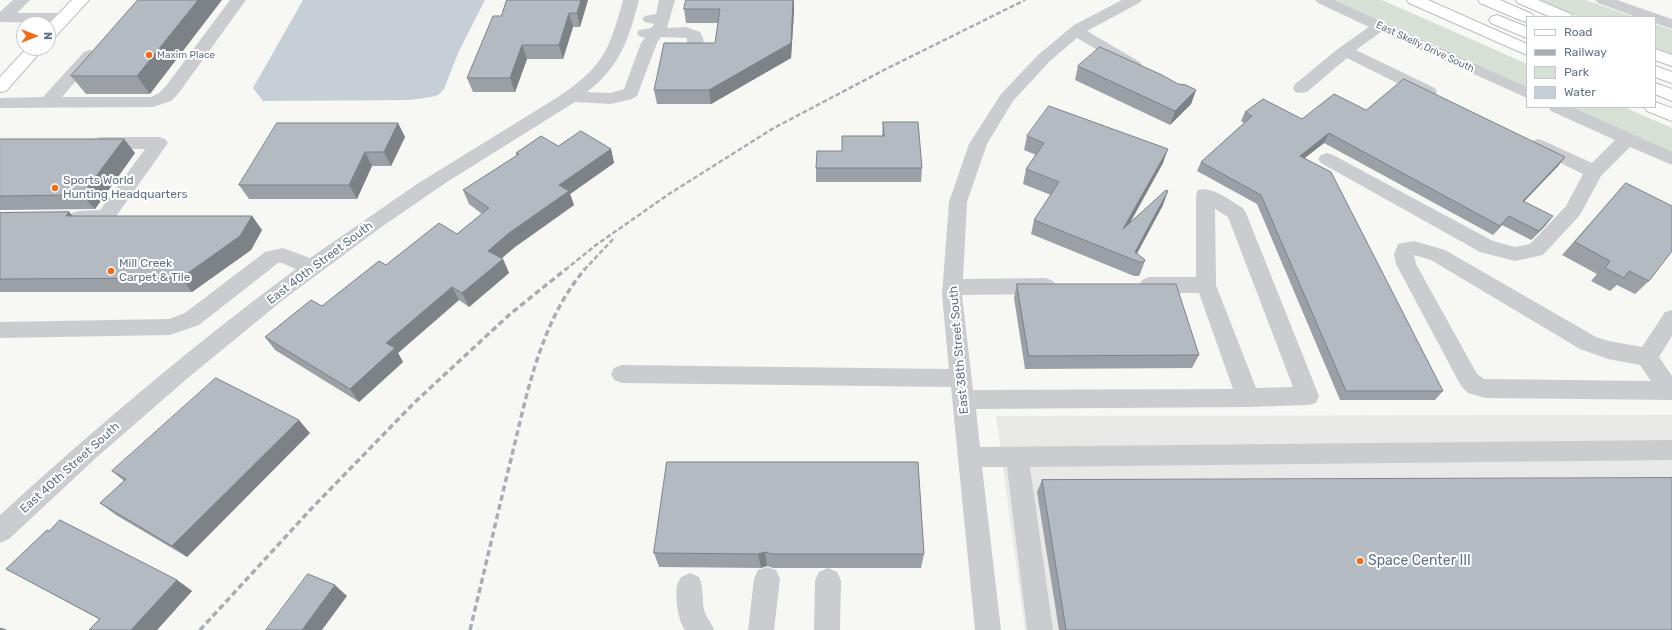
<!DOCTYPE html>
<html>
<head>
<meta charset="utf-8">
<style>
	body { margin:0 }
	#map { position:relative; width:1672px; height:630px; overflow:hidden; background:#f7f7f4; font-family:Rubik,sans-serif }
	canvas { display:block }
	.legend { position:absolute; left:1526px; top:16px; width:130px; height:92px; box-sizing:border-box; background:#fff; border:1px solid #c1c7cf; margin:0; padding:5px 7px; list-style:none; font-size:12px; color:#637288 }
	.legend li { display:flex; align-items:center; gap:8px; height:20px }
	.legend b { width:20px; border:1px solid #c1c7cf }
	.north { position:absolute; left:16px; top:16px; width:40px; height:40px; box-sizing:border-box; background:#fff; border:1px solid #c1c7cf; border-radius:50%; rotate:90deg; font-size:11px; font-weight:700; line-height:16px; text-align:center; color:#637288 }
	.north::after { content:''; display:block; margin:auto; width:14px; height:18px; background:#f36b18; clip-path:polygon(50% 0,100% 100%,50% 72%,0 100%) }
</style>
</head>
<body>
<div id="map">
<canvas width="1672" height="630"></canvas>
<ul class="legend">
<li><b style="height:5px;background:#fff"></b>Road</li>
<li><b style="height:5px;background:#a8adb4"></b>Railway</li>
<li><b style="height:11px;background:#d7e0d4"></b>Park</li>
<li><b style="height:11px;background:#c7cfd6"></b>Water</li>
</ul>
<div class="north">N</div>
</div>
<script>
const context = document.querySelector('canvas').getContext('2d');
context.lineJoin = 'round';
function fillPath(path, color) { context.fillStyle = color; context.fill(path, 'evenodd'); }
function strokePath(path, color, width, dash) { context.strokeStyle = color; context.lineWidth = width; context.lineCap = dash ? 'butt' : 'round'; context.setLineDash(dash || []); context.stroke(path); }
function write(font, color, halo, rows, align = 'center') {
  context.font = font + ' Rubik,sans-serif'; context.lineWidth = 4; context.setLineDash([]); context.textBaseline = 'middle'; context.strokeStyle = halo; context.fillStyle = color; for (const [text, x, y, turn = 0] of rows) {
    context.save(); context.translate(x, y); context.rotate((+turn || 0) * Math.PI / 180); context.textAlign = isNaN(turn) ? turn : align; if (halo) context.strokeText(text, 0, 0); context.fillText(text, 0, 0); context.restore();
  }
}
const built = new Path2D(`
	M1672,415V630H1025L996,416Z`);
const green = new Path2D(`
	M1336,0H1382L1527,64V87Z
	M1537,0H1586L1634,17H1578Z
	M1655,24L1672,30V55L1655,48Z
	M1570,107H1624L1672,128V154Z`);
const water = new Path2D(`
	M303,0H485L459,51L444,89L438,95L431,97L410,100L263,101L253,88Z`);
const minor = new Path2D(`
	M13,0H30L17,13H64L69,15L72,18L69,21L64,23L0,22V12Z
	M230,0H246L178,94L171,101L153,107L0,108V98L43,97L84,52L90,50L96,52L98,55L62,97H151L159,93L166,86Z
	M623,0H639C629,38 620,67 587,92L611,93L624,89L641,43L645,38L639,36L637,33L639,30L651,28L654,24L645,22L642,19L645,16L656,14L659,0H675L667,28L686,27L700,32C704,38 705,43 701,49L695,51L689,49L687,46V38L661,37L657,43L637,96L632,99L611,104L575,102L447,182L380,228L283,300L189,377L97,457L9,539L0,543V515C95,428 193,345 296,269L282,263H278L199,325L170,335L0,338V322L169,319L185,313L265,252L283,248L310,258L417,184L558,97C603,67 609,51 623,0Z
	M1122,0H1142L1139,3L1087,31L1140,62L1142,65L1140,68L1134,70L1128,68L1077,38L1050,61L1013,101L987,144L967,202L963,279L1046,278L1053,281L1056,286L1053,291L1046,294L962,295L973,390L1233,389L1199,293H1149L1142,290L1139,285L1142,280L1149,277H1196V195L1198,190C1213,186 1230,201 1243,208L1246,213L1319,396L1316,403L1308,405L1248,407L976,409L980,447L1672,440V460L1030,467L1053,630H1027L1007,467H982L1001,630H975L951,387L622,383L614,380L611,374L614,368L622,365L949,369L942,295L949,202L969,144L1001,94L1038,55L1074,25ZM1215,209L1228,217L1293,387L1256,388L1216,285Z
	M1315,0H1335L1527,87V98L1381,32L1356,50L1435,88L1437,92L1435,96L1429,97L1423,96L1347,58L1307,92L1301,93L1295,92L1293,88L1295,84L1339,48L1369,27L1318,3Z
	M1595,0H1617L1672,19V29L1655,23V17H1636L1598,3Z
	M1548,107H1572L1672,152V165L1630,147L1601,176L1580,215L1543,255L1515,261L1480,252L1321,163L1318,159L1321,155L1327,153L1333,155L1493,241L1515,247L1530,244L1566,206L1583,174L1532,149L1529,145L1532,141L1538,139L1544,141L1592,163L1615,140L1551,111Z
	M100,137H159L165,139L168,143L112,222C100,225 84,226 72,223L69,218L72,213L79,211L100,210L145,149H100L94,147L91,143L94,139Z
	M1414,241L1445,250L1596,337L1609,341L1642,347L1665,312L1672,310V336L1659,357L1672,376V400L1485,398L1468,393L1461,386L1396,264L1394,254L1398,244ZM1414,255L1431,260L1580,349L1608,359L1640,365L1651,381L1484,379L1477,374L1416,264Z
	M767,567L776,570L780,579L774,630H748L754,579L758,570Z
	M828,568L837,572L841,581L840,630H814L815,581L819,572Z
	M690,573L699,577C705,590 701,601 705,613C707,618 712,624 714,630H685C678,621 675,597 677,586C677,583 680,580 681,577Z`);
const major = new Path2D(`
	M72,0H89L54,38L48,40V25Z
	M27,48H44L6,91L0,92V77Z`);
const highway = new Path2D(`
	M1407,0H1428L1527,44V55L1409,3Z
	M1478,0H1500L1532,14L1534,17H1527V22L1520,20L1480,3Z
	M1516,0H1538L1571,14L1573,17H1551L1518,3Z
	M1497,15L1527,27V38L1491,23L1489,20L1491,17Z
	M1655,49L1672,55V66L1655,60Z
	M1655,66L1672,72V83L1655,77Z
	M1655,83L1672,89V101L1655,94Z
	M1655,102L1672,108V121L1647,111L1644,107H1655Z`);
const railFar1 = new Path2D(`
	M565,270L596,245L669,194L772,129L884,70L1025,0
	M584,270L615,237`);
const rail = new Path2D(`
	M200,630L311,509L415,402L509,315L566,269
	M470,630C484,573 497,516 511,459C527,394 540,322 585,269`);
const wall = new Path2D(`
	M138,0L150,94H86L71,76Z
	M588,0L580,27H573L563,59H527L515,92H473L467,78L501,16Z
	M794,0V12L791,58L711,104H657L654,90L715,43L718,23H686L684,9Z
	M1078,66L1178,84L1196,90L1191,104L1170,125L1075,80Z
	M1366,110L1565,157L1558,166L1524,201L1546,225L1531,240L1502,225L1493,235L1324,143L1304,158L1443,391L1435,400H1340L1257,204L1197,171L1201,162L1244,123L1241,121L1245,112L1302,119Z
	M883,122L922,168L921,182H816V168L842,151L882,136Z
	M398,123L405,137L391,166H372L357,199H249L239,185Z
	M1027,136L1163,163L1129,223L1163,205L1137,254L1145,260L1139,276H1134L1031,234L1034,220L1051,195L1023,184L1026,169L1036,155L1024,150Z
	M0,139H124L135,153L95,209L0,210Z
	M558,146L611,149L614,163L570,194L574,205L515,247L501,258L503,259L509,273L469,307L459,300L398,353L403,362L359,402L275,350L265,337L322,306L386,265L457,234L482,214L469,204L463,190L517,156L516,153Z
	M1626,183L1649,281L1635,294L1617,285L1610,291L1591,281L1597,274L1562,255Z
	M69,212L73,216H252L262,230L251,250L192,292H0V213Z
	M1017,284L1199,355L1192,368L1025,369L1014,298Z
	M310,433L187,557L116,515L100,503L124,481L112,471Z
	M667,462L924,554L921,568H773L767,566L761,568L659,567L654,553Z
	M1042,480L1672,630H1059L1037,492Z
	M49,531L177,580L192,591L157,630H89L99,619L25,579L6,569Z`);
const shadedWall = new Path2D(`
	M198,0H222L150,94L137,76Z
	M581,0H588L580,27L577,13Z
	M794,0V12L791,58L711,104L709,90Z
	M569,13L573,27L563,59L559,45Z
	M522,45L527,59L515,92L510,78Z
	M1196,90L1191,104L1170,125L1175,111Z
	M398,123L405,137L391,166L384,152Z
	M1329,133L1324,143L1296,165L1300,156Z
	M124,139L135,153L95,209L82,195Z
	M611,149L614,163L570,194L574,205L515,247L494,265L488,251L509,233L559,185Z
	M1168,149L1163,163L1119,243L1123,229Z
	M365,152L372,166L357,199L349,185Z
	M1565,157L1558,166L1516,210L1523,201Z
	M1168,191L1163,205L1133,260L1135,252Z
	M69,212L82,226L66,216Z
	M252,216L262,230L251,250L192,292L181,278Z
	M1509,216L1502,225L1493,235L1500,226Z
	M1553,216L1546,225L1531,240L1539,231Z
	M503,259L509,273L469,307L462,293Z
	M1145,260L1140,274L1139,276L1144,262Z
	M452,287L459,300L398,353L403,362L359,402L350,389L386,343Z
	M299,420L310,433L187,557L172,546Z
	M765,552L767,566L761,568L758,554Z
	M177,580L192,591L157,630H131Z
	M335,585L347,596L322,630H302Z`);
const building = new Path2D(`
	M138,0H198L137,76H71Z
	M507,0H581L577,13H569L559,45H522L510,78H467L493,16H501Z
	M686,0H793L791,43L709,90H654L664,43H715L720,9H684Z
	M1100,47L1162,75L1178,84L1186,85L1196,90L1175,111L1078,66Z
	M1404,79L1565,157L1523,201L1553,216L1539,231L1509,216L1500,226L1329,133L1300,156L1331,172L1443,391H1346L1261,195L1201,162L1252,116L1245,112L1263,99L1302,119L1334,94L1366,110Z
	M1049,106L1168,149L1123,229L1166,190L1168,191L1135,252L1145,260L1144,262H1139L1034,220L1059,182L1026,169L1044,143L1027,136Z
	M883,122H918L922,168H816L817,151H842V136H884Z
	M277,123H398L384,152H365L349,185H239Z
	M581,131L611,149L559,185L569,191L509,233L488,251L503,259L462,293L452,287L386,343L395,348L350,389L265,337L311,300L322,306L379,261L386,265L439,223L457,234L489,208L463,190L519,154L516,153L541,136L558,146Z
	M0,139H124L82,195L0,196Z
	M1626,183L1672,206V251L1649,281L1629,271L1624,278L1605,268L1610,261L1575,242Z
	M69,212L66,216H252L240,236L181,278L0,279V213Z
	M1017,284H1176L1199,355L1029,356Z
	M216,378L299,420L172,546L100,503L126,479L112,471Z
	M667,462H918L924,554H772L765,552L758,554L654,553Z
	M1672,478V630H1066L1042,480Z
	M60,520L177,580L131,630H89L100,619L6,569L47,530L49,531Z
	M308,574L335,585L302,630H266Z
	M0,628L6,630H0Z`);
const markers = [
	[149,55,4,"#f36b18"],
	[55,188,4,"#f36b18"],
	[111,271,4,"#f36b18"],
	[1360,561,4,"#f36b18"]
];
const farStreetnames = [
	["East Skelly Drive South",1425,47,25]
];
const farPoinames = [
	["Maxim Place",157,55]
];
const poiNames = [
	["Sports World",63,181],
	["Hunting Headquarters",63,195],
	["Mill Creek",119,264],
	["Carpet & Tile",119,278]
];
const streetNames = [
	["East 40th Street South",320,263,-37],
	["East 38th Street South",959,350,-95],
	["East 40th Street South",70,468,-42]
];
const nearPoinames = [
	["Space Center III",1368,561]
];
fillPath(built, '#e8e8e7');
fillPath(green, '#d7e0d4');
fillPath(water, '#c7cfd6');
strokePath(major, '#bcbfc3', 2);
strokePath(highway, '#bbbec1', 2);
fillPath(minor, '#caccd0');
fillPath(major, '#fff');
fillPath(highway, '#fff');
strokePath(railFar1, '#a8adb4', 2.5, [5, 2.5]);
strokePath(rail, '#a8adb4', 3.5, [6, 3.5]);
fillPath(wall, '#9aa0a6');
fillPath(shadedWall, '#7d8287');
fillPath(building, '#b3bac1');
strokePath(building, '#7d8287', 1);
for (const [x, y, r, color] of markers) { const dot = new Path2D(); dot.arc(x, y, r, 0, 2 * Math.PI); context.fillStyle = color; context.fill(dot); strokePath(dot, '#fff', 1.5); }
write('10px', '#637288', '#fff', farStreetnames);
write('10px', '#637288', '#fff', farPoinames, 'left');
write('12px', '#637288', '#fff', poiNames, 'left');
write('12px', '#637288', '#fff', streetNames);
write('14px', '#637288', '#fff', nearPoinames, 'left');
</script>
</body>
</html>
